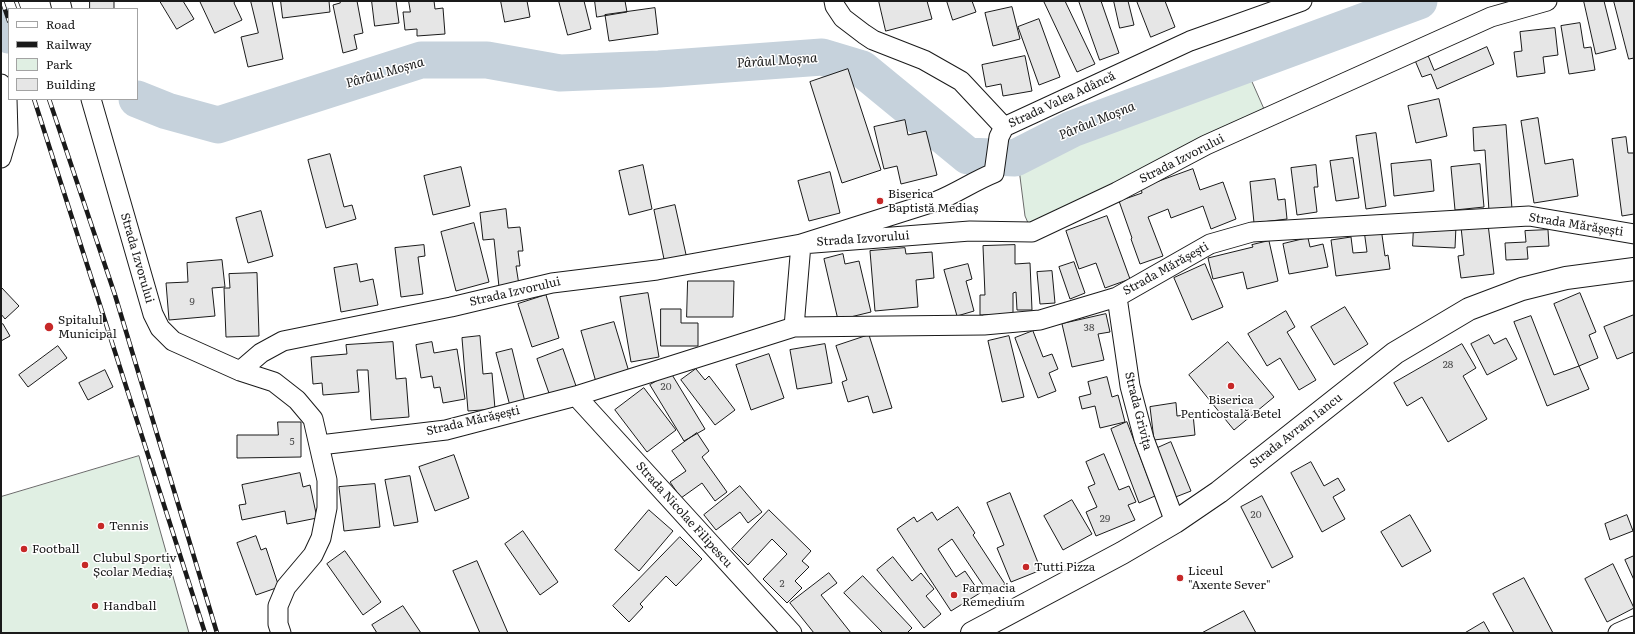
<!DOCTYPE html>
<html>
<head>
<meta charset="utf-8">
<style>
	body { margin:0 }
	#map { position:relative; width:1635px; height:634px; overflow:hidden; background:#fff; font-family:Literata,serif }
	canvas { display:block }
	.frame { position:absolute; inset:0; border:2px solid #1a1a1a; pointer-events:none }
	.legend { position:absolute; left:8px; top:8px; width:130px; height:92px; box-sizing:border-box; background:#fff; border:1px solid #a3a3a3; margin:0; padding:5px 7px; list-style:none; font-size:12px; color:#1a1a1a }
	.legend li { display:flex; align-items:center; gap:8px; height:20px }
	.legend b { width:20px; border:1px solid #a3a3a3 }
</style>
</head>
<body>
<div id="map">
<canvas width="1635" height="634"></canvas>
<div class="frame"></div>
<ul class="legend">
<li><b style="height:5px;background:#fff"></b>Road</li>
<li><b style="height:5px;background:#1a1a1a"></b>Railway</li>
<li><b style="height:11px;background:#e0efe3"></b>Park</li>
<li><b style="height:11px;background:#e6e6e6"></b>Building</li>
</ul>
</div>
<script>
const context = document.querySelector('canvas').getContext('2d');
context.lineJoin = 'round';
function fillPath(path, color) { context.fillStyle = color; context.fill(path, 'evenodd'); }
function strokePath(path, color, width, dash) { context.strokeStyle = color; context.lineWidth = width; context.lineCap = dash ? 'butt' : 'round'; context.setLineDash(dash || []); context.stroke(path); }
function write(font, color, halo, rows, align = 'center') {
  context.font = font + ' Literata,serif'; context.lineWidth = 3; context.setLineDash([]); context.textBaseline = 'middle'; context.strokeStyle = halo; context.fillStyle = color; for (const [text, x, y, turn = 0] of rows) {
    context.save(); context.translate(x, y); context.rotate((+turn || 0) * Math.PI / 180); context.textAlign = isNaN(turn) ? turn : align; if (halo) context.strokeText(text, 0, 0); context.fillText(text, 0, 0); context.restore();
  }
}
const green = new Path2D(`
	M1249,75L1268,118L1032,232L1025,216L1019,169L1083,130Z
	M139,456L189,633H1V497Z`);
const river = new Path2D(`
	M1,25L9,35
	M137,99L167,111L218,125L421,60H487L560,73L659,69L822,57L862,69L968,156L1015,158L1072,129L1419,1`);
const building = new Path2D(`
	M90,1H114V9H90Z
	M160,1H183L194,19L177,29Z
	M200,1H235L234,3L242,20L215,33Z
	M251,1H272L283,59L248,67L241,37L258,33Z
	M281,1H329L330,12L283,18Z
	M340,1H357L363,33L354,35L357,49L343,53L333,5L340,3Z
	M372,1H396L399,23L375,26Z
	M409,1H434L435,9L443,8L445,34L417,36V29L405,30L403,12H410Z
	M501,1H527L530,17L505,22Z
	M559,1H584L591,29L568,35Z
	M595,1H625L627,12L597,17Z
	M879,1H927L932,19L886,31Z
	M947,1H972L976,12L953,20Z
	M1046,1H1065L1095,64L1077,72L1044,2Z
	M1079,1H1101L1119,53L1100,60Z
	M1114,1H1128L1134,25L1120,28Z
	M1137,1H1165L1175,27L1151,37Z
	M1584,1H1604L1616,49L1596,54Z
	M1614,1H1634V58L1629,59Z
	M1012,7L1020,39L993,46L985,13Z
	M655,8L658,34L609,41L605,15Z
	M1039,19L1060,77L1039,85L1018,27Z
	M1580,23L1584,48L1591,47L1595,70L1569,74L1561,26Z
	M1555,28L1558,55L1543,57L1545,73L1517,77L1514,52L1522,51L1520,32Z
	M1487,47L1494,64L1437,89L1431,74L1422,77L1414,58L1427,53L1434,70Z
	M1025,56L1032,91L1003,96L1001,84L986,87L982,65Z
	M848,69L881,170L842,183L810,82Z
	M1439,99L1447,136L1416,143L1408,106Z
	M1538,118L1545,164L1573,159L1578,196L1534,203L1521,121Z
	M905,120L908,135L926,131L937,175L901,184L897,166L884,169L874,127Z
	M1506,125L1512,209L1489,211L1485,150L1474,151L1473,128Z
	M1376,133L1386,206L1366,209L1356,136Z
	M1626,137L1628,153H1634V214L1622,216L1612,139Z
	M330,154L344,207L352,205L356,219L326,228L308,160Z
	M1353,158L1359,198L1336,201L1330,161Z
	M1431,160L1434,191L1394,196L1391,164Z
	M1480,164L1484,207L1455,210L1451,167Z
	M643,165L652,209L629,215L619,171Z
	M1316,165L1318,187H1314L1317,212L1297,215L1291,168Z
	M461,167L470,206L433,215L424,176Z
	M1193,169L1200,190L1223,182L1236,219L1211,229L1203,206L1171,218L1168,209L1148,217L1163,256L1140,264L1131,239L1132,238L1119,201L1142,193L1141,188Z
	M830,172L840,213L809,221L798,181Z
	M1275,179L1278,200L1285,199L1287,219L1254,223L1250,182Z
	M675,205L687,259L665,264L654,210Z
	M506,209L508,228L520,227L523,251H518L520,266H516L519,285L499,287L494,239L483,240L480,213Z
	M261,211L273,256L248,263L236,218Z
	M1107,216L1130,279L1105,288L1096,263L1079,269L1066,231Z
	M474,223L489,282L456,291L441,232Z
	M1488,224L1494,274L1461,278L1458,256L1464,255L1461,227Z
	M1414,225L1456,226L1455,248L1413,246Z
	M1381,228L1385,256L1388,255L1390,269L1336,276L1331,240L1351,237L1353,253L1367,252L1364,230Z
	M1548,230L1549,246L1527,247L1528,259L1506,260L1505,243L1526,242L1525,231Z
	M1308,238L1310,247L1323,244L1328,267L1289,274L1283,244Z
	M1269,241L1278,281L1247,289L1243,272L1213,279L1208,258L1253,247L1252,245Z
	M424,245L425,256L418,257L423,294L401,297L395,248Z
	M1015,245V264L1030,263L1032,310H1017L1016,292L1013,293V314L980,315V295H985L983,246Z
	M905,248L906,254L932,252L934,278L916,280L918,307L875,311L870,251Z
	M843,254L845,264L859,261L871,312L838,320L824,259Z
	M222,260L225,287L212,288L215,316L169,320L166,283L188,282L187,263Z
	M1074,262L1085,293L1070,299L1059,267Z
	M357,264L360,282L373,279L378,305L341,312L334,268Z
	M968,264L972,279L966,281L974,311L957,316L944,270Z
	M1205,264L1223,307L1192,320L1174,278Z
	M1052,271L1055,303L1040,304L1037,272Z
	M257,273L259,336L226,337L224,288H230L229,274Z
	M688,281H734L733,317H687Z
	M1,287L19,306L5,319L1,314Z
	M648,293L659,357L631,362L620,297Z
	M1580,293L1596,332L1589,335L1598,358L1579,366L1554,304Z
	M546,295L559,338L532,347L518,304Z
	M1345,307L1368,344L1334,365L1311,327Z
	M661,309H681V323H698V346H661Z
	M1286,311L1295,327L1287,332L1316,380L1299,390L1280,358L1267,366L1248,334Z
	M1106,314L1110,332L1098,334L1104,360L1072,367L1062,324Z
	M1634,315V352L1617,359L1604,327Z
	M1531,316L1554,375L1579,366L1589,389L1547,406L1514,322Z
	M614,322L629,372L596,382L581,331Z
	M3,324L10,336L1,341V325Z
	M1033,331L1043,357L1052,354L1058,369L1049,373L1056,391L1038,398L1015,338Z
	M869,335L892,408L873,413L868,396L848,402L842,382L847,380L836,346Z
	M1489,335L1494,344L1506,338L1517,359L1487,375L1471,344Z
	M480,336L483,374L492,373L495,409L468,411L462,338Z
	M1009,336L1024,397L1002,402L988,341Z
	M393,342L396,379L406,378L409,417L371,420L368,370H357L359,392L323,395L322,383L313,384L311,357L347,354L346,345Z
	M432,342L434,353L457,349L465,399L443,403L440,387L434,388L432,376L421,378L416,345Z
	M1228,342L1274,397L1234,430L1189,375Z
	M825,344L832,383L797,389L790,350Z
	M1462,344L1476,368L1463,376L1487,419L1448,442L1422,397L1407,406L1394,383Z
	M58,346L67,358L28,387L19,375Z
	M512,349L525,402L510,406L496,353Z
	M563,349L576,386L550,396L537,359Z
	M769,354L784,398L751,410L736,365Z
	M696,369L705,380L709,376L735,410L715,425L681,380Z
	M105,370L113,387L88,400L79,383Z
	M671,373L705,429L684,441L650,385Z
	M1107,377L1112,397L1118,395L1125,422L1100,428L1095,406L1082,409L1079,397L1091,394L1088,382Z
	M644,388L676,430L647,452L615,410Z
	M1176,403L1177,416L1193,414L1195,435L1154,440L1150,407Z
	M278,422H301V457L237,458V435H278Z
	M1127,422L1155,496L1139,503L1111,429Z
	M697,433L709,451L702,457L727,492L715,501L702,483L681,498L670,482L686,471L672,451Z
	M1171,442L1191,491L1173,498L1153,450Z
	M1104,454L1119,490L1129,486L1136,502L1128,505L1135,520L1096,536L1086,512L1097,507L1088,487L1095,484L1086,462Z
	M454,455L469,498L435,511L419,467Z
	M1311,462L1324,486L1338,478L1345,490L1333,497L1345,519L1322,532L1291,473Z
	M300,473L303,487L310,485L317,518L287,524L285,511L242,520L239,505L246,504L242,485Z
	M410,476L418,522L394,526L385,480Z
	M375,484L380,527L344,531L339,487Z
	M740,486L762,512L748,523L740,512L716,530L704,515Z
	M1010,493L1041,570L1011,582L997,548L1004,545L987,503Z
	M1262,496L1293,557L1272,568L1241,507Z
	M1072,500L1092,534L1063,550L1044,516Z
	M958,507L975,533L973,535L1005,584L989,594L952,539L938,549L956,577L965,571L980,593L951,611L897,529L914,517L917,522L932,512L937,520Z
	M649,510L673,531L639,571L615,550Z
	M769,510L811,551L802,561L809,567L795,581L802,588L787,603L763,579L787,554L772,539L748,565L732,549Z
	M1410,515L1431,551L1402,567L1381,532Z
	M1627,515L1633,531L1610,540L1605,524Z
	M523,531L558,582L540,595L505,544Z
	M256,536L261,550L266,548L279,587L256,595L237,543Z
	M680,537L702,559L676,586L666,576L640,604L643,607L629,622L613,606Z
	M345,551L381,602L363,615L327,564Z
	M1634,556V580L1625,560Z
	M893,557L912,581L921,573L934,589L926,596L941,614L924,628L877,570Z
	M477,561L508,633H480L453,571Z
	M1613,564L1634,608L1607,622L1585,579Z
	M829,573L837,583L821,595L851,633H814L790,603Z
	M863,576L912,628L907,633H883L844,593Z
	M1524,578L1553,633H1514L1493,594Z
	M403,606L421,633H377L372,625Z
	M1244,611L1256,633H1202Z
	M1484,622L1490,633H1465Z`);
const minor = new Path2D(`
	M60,1L62,9
	M834,1L835,6L843,18L864,34L873,40L924,60L961,81L1004,127
	M1,84L7,99L8,134L1,158
	M91,99L153,314L160,328L173,341L240,371L274,382L297,400L313,419L327,480V508L321,538L313,555L286,587L278,606V624L281,633
	M1004,127L1190,41L1302,1
	M1117,297L1130,386L1144,439L1175,522
	M794,327L801,244L970,231L1032,232L1117,192L1206,145L1491,17L1547,1
	M240,371L261,353L283,341L451,307L552,283L657,270L801,244L937,201C957,193 974,181 994,173L999,137L1004,127
	M576,396L792,633
	M320,445L446,430L576,396L794,327L984,325L1040,320L1117,297L1210,244L1252,232L1529,216L1634,234
	M1618,633L1634,626`);
const secondary = new Path2D(`
	M972,633L1122,553L1175,522L1219,492L1395,353L1469,309L1522,289L1566,278L1634,269`);
const rail = new Path2D(`
	M2,1L9,21
	M16,1L19,9
	M34,99L205,633
	M49,99L115,295L217,633`);
const markers = [
	[880,201,4,"#c62828"],
	[49,327,5,"#c62828"],
	[1231,386,4,"#c62828"],
	[101,526,4,"#c62828"],
	[24,549,4,"#c62828"],
	[85,565,4,"#c62828"],
	[1026,567,4,"#c62828"],
	[1180,578,4,"#c62828"],
	[954,595,4,"#c62828"],
	[95,606,4,"#c62828"]
];
const numberNames = [
	["9",192,302],
	["38",1089,328],
	["28",1448,365],
	["20",666,387],
	["5",292,442],
	["20",1256,515],
	["29",1105,519],
	["2",782,584]
];
const streetNames = [
	["Strada Valea Adâncă",1062,100,-25],
	["Strada Izvorului",1182,159,-27],
	["Strada Mărășești",1576,225,9],
	["Strada Izvorului",863,239,-4],
	["Strada Izvorului",137,258,74],
	["Strada Mărășești",1166,269,-29],
	["Strada Izvorului",515,292,-13],
	["Strada Grivița",1138,411,76],
	["Strada Mărășești",473,421,-13],
	["Strada Avram Iancu",1296,431,-38],
	["Strada Nicolae Filipescu",684,515,48]
];
const poiNames = [
	["Biserica",888,194],
	["Baptistă Mediaș",888,208],
	["Spitalul",58,320],
	["Municipal",58,334],
	["Biserica",1231,400,"center"],
	["Penticostală Betel",1231,414,"center"],
	["Tennis",109,526],
	["Football",32,549],
	["Clubul Sportiv",93,558],
	["Școlar Mediaș",93,572],
	["Tutti Pizza",1034,567],
	["Liceul",1188,571],
	["\"Axente Sever\"",1188,585],
	["Farmacia",962,588],
	["Remedium",962,602],
	["Handball",103,606]
];
const waterNames = [
	["Pârâul Moșna",777,61,-4],
	["Pârâul Moșna",385,73,-16],
	["Pârâul Moșna",1097,121,-22]
];
fillPath(green, '#e0efe3');
strokePath(green, '#6a6a6a', 1);
strokePath(river, '#c6d2dc', 37);
fillPath(building, '#e6e6e6');
strokePath(building, '#1a1a1a', 1);
strokePath(minor, '#1a1a1a', 21);
strokePath(secondary, '#1a1a1a', 24);
strokePath(minor, '#fff', 19);
strokePath(secondary, '#fff', 22);
strokePath(rail, '#1a1a1a', 4.5);
strokePath(rail, '#fff', 3, [9]);
for (const [x, y, r, color] of markers) { const dot = new Path2D(); dot.arc(x, y, r, 0, 2 * Math.PI); context.fillStyle = color; context.fill(dot); strokePath(dot, '#fff', 1.5); }
write('10px', '#4d4d4d', null, numberNames);
write('12px', '#1a1a1a', '#fff', streetNames);
write('12px', '#1a1a1a', '#fff', poiNames, 'left');
write('italic 13px', '#1a1a1a', '#fff', waterNames);
</script>
</body>
</html>
